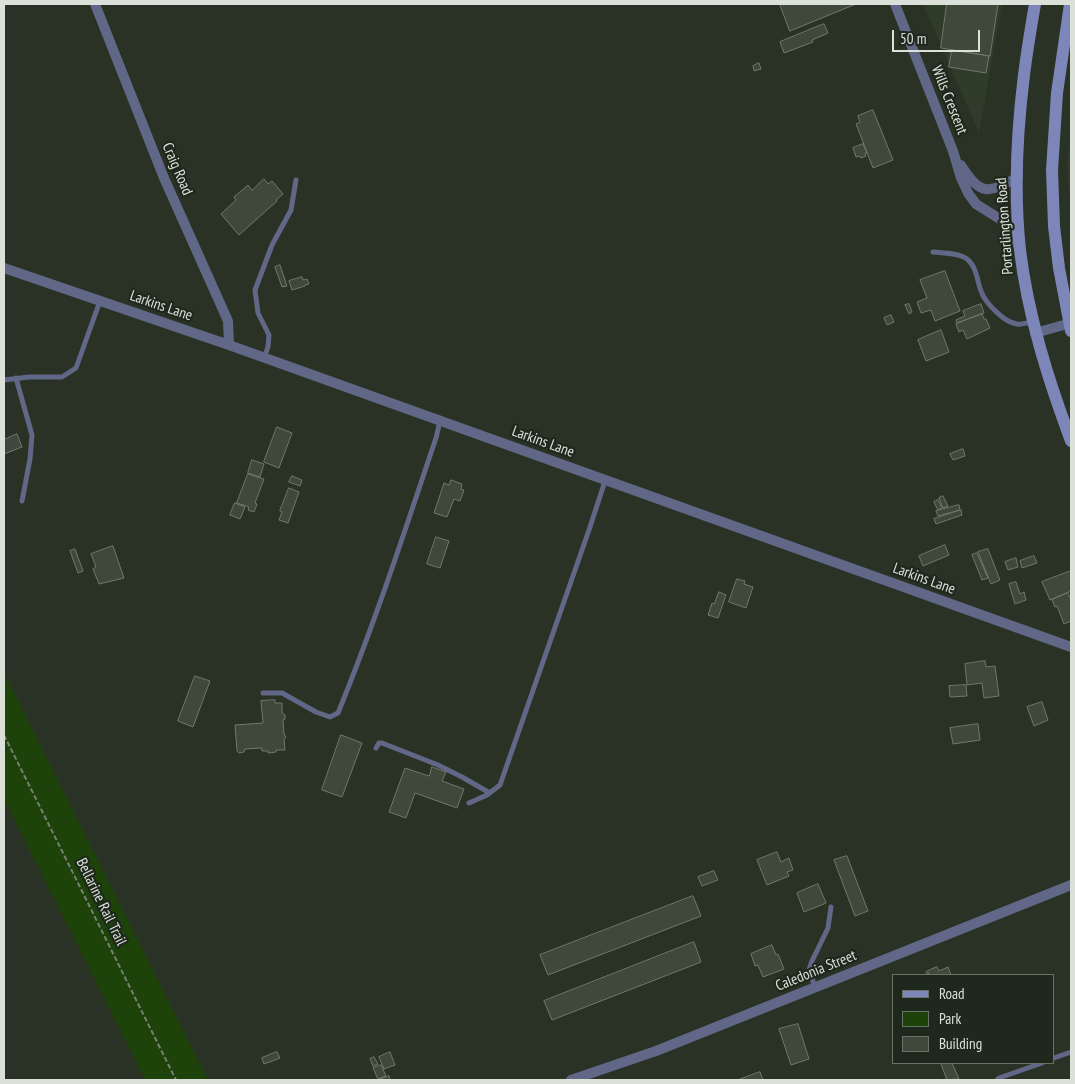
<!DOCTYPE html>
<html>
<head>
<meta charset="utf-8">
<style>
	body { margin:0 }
	#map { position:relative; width:1075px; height:1084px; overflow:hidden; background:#293225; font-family:"PT Sans Narrow",sans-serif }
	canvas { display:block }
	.frame { position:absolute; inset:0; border:5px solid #dbe1d9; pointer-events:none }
	.legend { position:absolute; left:892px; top:974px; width:162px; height:90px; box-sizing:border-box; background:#1f281c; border:1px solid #6a7268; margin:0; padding:6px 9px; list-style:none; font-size:15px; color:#dbe1d9 }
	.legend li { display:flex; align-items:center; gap:10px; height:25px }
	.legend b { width:25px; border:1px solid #6a7268 }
	.scale { position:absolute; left:892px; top:30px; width:88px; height:22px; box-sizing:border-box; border:2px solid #dbe1d9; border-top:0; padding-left:6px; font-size:15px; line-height:18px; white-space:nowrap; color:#dbe1d9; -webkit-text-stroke:4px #1f281c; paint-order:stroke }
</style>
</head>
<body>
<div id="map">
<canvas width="1075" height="1084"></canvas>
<div class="frame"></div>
<ul class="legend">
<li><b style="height:6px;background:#7c86b9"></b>Road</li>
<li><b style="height:14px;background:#1d430a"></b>Park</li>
<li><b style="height:14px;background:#3e483b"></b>Building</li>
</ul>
<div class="scale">50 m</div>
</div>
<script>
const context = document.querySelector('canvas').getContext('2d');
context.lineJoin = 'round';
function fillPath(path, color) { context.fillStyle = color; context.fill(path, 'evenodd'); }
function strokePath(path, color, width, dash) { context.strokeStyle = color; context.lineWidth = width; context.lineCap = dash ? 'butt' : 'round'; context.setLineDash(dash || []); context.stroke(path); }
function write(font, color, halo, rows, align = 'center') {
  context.font = font + ' "PT Sans Narrow",sans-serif'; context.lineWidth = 4.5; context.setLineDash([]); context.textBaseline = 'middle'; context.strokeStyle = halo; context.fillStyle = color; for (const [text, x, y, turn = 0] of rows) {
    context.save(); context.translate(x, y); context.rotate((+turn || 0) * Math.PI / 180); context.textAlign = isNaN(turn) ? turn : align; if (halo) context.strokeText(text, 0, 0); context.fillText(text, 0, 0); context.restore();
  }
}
const built = new Path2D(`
	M923,4H1002L979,133Z
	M1071,133V212L1067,164Z`);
const green = new Path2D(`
	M4,673L208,1080H145L4,799Z`);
const building = new Path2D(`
	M780,4H856L790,31Z
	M947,4H998L990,56L941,48Z
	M824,24L828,33L812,40L813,42L784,53L780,42Z
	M952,50L989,56L986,73L949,67Z
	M759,63L761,69L754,71L753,66Z
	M873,110L893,160L873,168L856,124L860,122L858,116Z
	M863,144L867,153H865L866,156L861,158L860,156L856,157L853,148Z
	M264,179L268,184L272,181L283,194L276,200L277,201L239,235L221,214L236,200L234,197L248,185L252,190Z
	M280,265L287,286L282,287L275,267Z
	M945,271L960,311L935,321L931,310L921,313L917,302L927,298L920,280Z
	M302,277L303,280L307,279L309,284L305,285V286L292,290L289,281Z
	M909,304L912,312L909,314L905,305Z
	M981,304L984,313L957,323L956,320L965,316L963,311Z
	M982,314L984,319H986L990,328L967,339L963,330L959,332L956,324Z
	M891,315L894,322L887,325L884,318Z
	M941,330L949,352L926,361L918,340Z
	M277,427L292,433L279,468L264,462Z
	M17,434L22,447L4,454V440Z
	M963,449L965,456L953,460L950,454Z
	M252,460L264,464L260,477L248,473Z
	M248,474L264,479L255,503L257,504L254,512L248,510L249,507L237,503Z
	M292,476L302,480L300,486L289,482Z
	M451,480L462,484L461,489L464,490L460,501L454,499L447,517L434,513L444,483L449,485Z
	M289,488L299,492L288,523L279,520L282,512L280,511Z
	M943,496L948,506L943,508L939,498Z
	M938,500L942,508L938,510L934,502Z
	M235,503L245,507L240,519L230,515Z
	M959,505L960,510L938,516L936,511Z
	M961,510L962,515L936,524L934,519Z
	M436,537L449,541L440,568L427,564Z
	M945,545L949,555L923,566L919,556Z
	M113,546L124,578L99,584L93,569L96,567L91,554Z
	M75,549L83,571L78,573L70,551Z
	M988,549L1000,580L991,584L978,552Z
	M977,553L988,578L982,580L972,555Z
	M1034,556L1037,563L1022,568L1020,561Z
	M1016,558L1018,567L1008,570L1005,562Z
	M1071,571V591L1050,600L1042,582Z
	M737,579L745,581L744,584L753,587L746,608L729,602Z
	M1016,582L1020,594L1024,592L1026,600L1015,604L1009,584Z
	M719,592L726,595L718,618L708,615L712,603L714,604Z
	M1068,593L1071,600V621L1064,624L1057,606L1055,607L1052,600Z
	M985,661L986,667L995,666L999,696L984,698L982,683L967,685L965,664Z
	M195,676L210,681L193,727L178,721Z
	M966,685L967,696L950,697L949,686Z
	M275,700V703H282V713L285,715V719L283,720L284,734L286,737L284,739L285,750H276V752L268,753V751H262V748L245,749L244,752L239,753L237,751L235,725L263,723L261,701Z
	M1042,702L1048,720L1034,726L1027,707Z
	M978,724L980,740L953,744L950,728Z
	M341,735L362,743L342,797L322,790Z
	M432,767L446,772L442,781L464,789L457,808L415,793L406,818L389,812L405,768L429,776Z
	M777,852L781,862L789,858L793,870L787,872L789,876L767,885L757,860Z
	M847,856L868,911L855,916L834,860Z
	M714,871L718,880L702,886L698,877Z
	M818,884L826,903L804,912L797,893Z
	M693,896L701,916L548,975L540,955Z
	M694,942L701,962L552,1020L544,1001Z
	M772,945L776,955L778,954L784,969L763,977L758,965L755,966L751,954Z
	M937,967L939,971L948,967L951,975H930L929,973L927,974L926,972Z
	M798,1024L809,1059L791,1065L779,1029Z
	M277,1052L280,1058L264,1064L262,1058Z
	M390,1052L395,1065L384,1069L379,1057Z
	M374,1057L378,1064L373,1066L370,1059Z
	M944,1063H952L959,1079L947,1080L941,1064Z
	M381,1065L386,1076L378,1079L373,1068Z
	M760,1072L763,1080H738Z
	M389,1076L390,1080H378Z`);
const path = new Path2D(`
	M4,735L74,875L176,1080`);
const lane = new Path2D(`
	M933,252C943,253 960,253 967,259C977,267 977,281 981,291C985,303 1005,323 1017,324C1022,325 1028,322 1033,322
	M264,358L268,347L269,335L258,313L255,290L272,245L291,210L296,180
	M16,378L32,435L30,459L22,501
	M4,380L29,377H62L76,368L100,301
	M263,693H282L316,712L330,717L338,713C375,623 405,530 436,438L440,421
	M376,748L379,743H382L438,765L462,777L490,793
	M469,803L487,795L500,785L589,530L605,481
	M815,987L809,970L812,961L828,928L831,907
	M1054,1058L1071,1052
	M997,1080L999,1078L1042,1063`);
const street = new Path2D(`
	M95,4L164,178L228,321L229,345
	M895,4L953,151L961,178L968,193L976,204L1003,221L1019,247
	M961,165C980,196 988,194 1018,177
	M4,268L229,345L1071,647
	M1035,333L1071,323
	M571,1080L656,1051L1071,885`);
const secondary = new Path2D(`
	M1035,4C1031,27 1027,51 1024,75C1017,131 1014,194 1020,250C1028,316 1048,379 1071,441
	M1070,4L1057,93L1052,170L1054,226L1059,268L1071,331`);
const streetNames = [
	["Wills Crescent",949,100,68],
	["Craig Road",177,169,67],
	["Portarlington Road",1005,226,-94],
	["Larkins Lane",161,306,19],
	["Larkins Lane",543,442,20],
	["Larkins Lane",924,579,20],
	["Bellarine Rail Trail",101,902,64],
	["Caledonia Street",816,971,-22]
];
fillPath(built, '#2f3c2a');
fillPath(green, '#1d430a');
fillPath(building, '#3e483b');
strokePath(building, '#6e796b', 1);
strokePath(path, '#787f74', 2, [5, 2.5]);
strokePath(lane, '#606787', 5);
strokePath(street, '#606787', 10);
strokePath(secondary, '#7c86b9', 12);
write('15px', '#dbe1d9', '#1f281c', streetNames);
</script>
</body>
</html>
